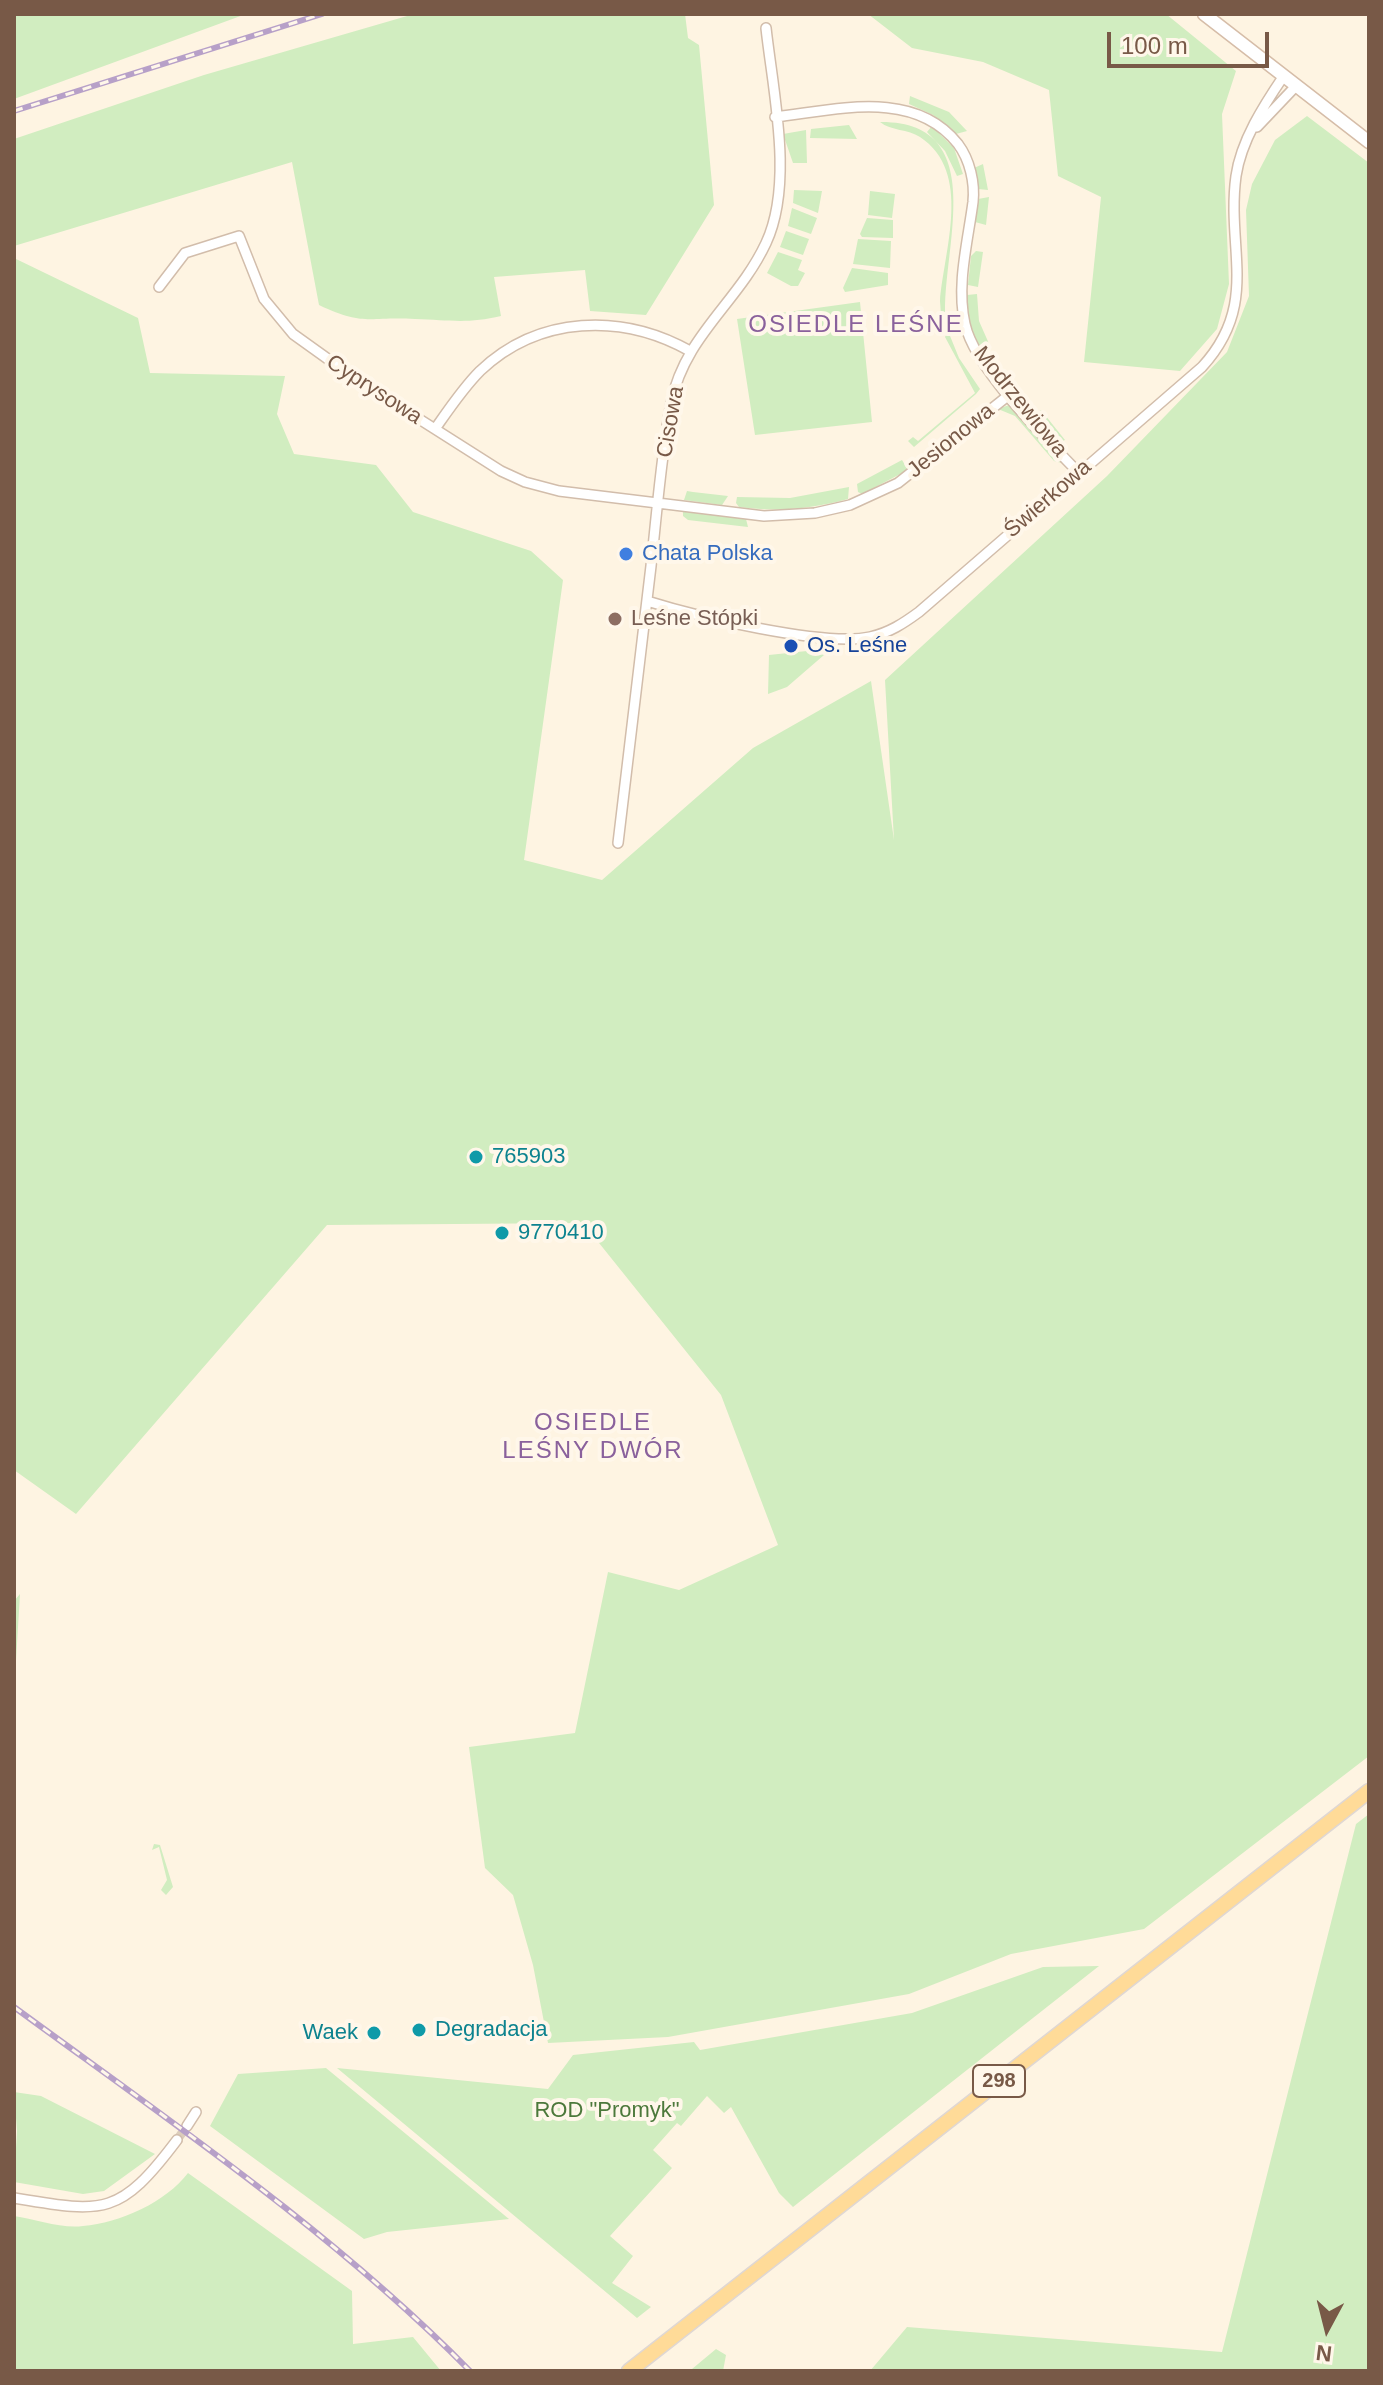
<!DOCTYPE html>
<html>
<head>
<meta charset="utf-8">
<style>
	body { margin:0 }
	#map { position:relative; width:1383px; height:2385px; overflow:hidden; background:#fef4e2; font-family:Arial,sans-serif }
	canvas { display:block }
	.frame { position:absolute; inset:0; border:16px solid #785947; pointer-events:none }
	.north { position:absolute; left:1287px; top:2289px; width:80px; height:80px; -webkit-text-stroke:6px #fff7ea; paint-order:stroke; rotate:187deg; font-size:22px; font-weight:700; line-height:32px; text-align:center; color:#785947 }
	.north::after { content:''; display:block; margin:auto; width:28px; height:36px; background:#785947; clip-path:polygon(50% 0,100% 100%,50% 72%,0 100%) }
	.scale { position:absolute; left:1107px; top:32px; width:162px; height:36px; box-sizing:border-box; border:4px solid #785947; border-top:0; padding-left:10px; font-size:24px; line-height:28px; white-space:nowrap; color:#785947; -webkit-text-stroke:6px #fff7ea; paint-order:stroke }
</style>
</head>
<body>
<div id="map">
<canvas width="1383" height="2385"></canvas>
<div class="frame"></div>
<div class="north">N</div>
<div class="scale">100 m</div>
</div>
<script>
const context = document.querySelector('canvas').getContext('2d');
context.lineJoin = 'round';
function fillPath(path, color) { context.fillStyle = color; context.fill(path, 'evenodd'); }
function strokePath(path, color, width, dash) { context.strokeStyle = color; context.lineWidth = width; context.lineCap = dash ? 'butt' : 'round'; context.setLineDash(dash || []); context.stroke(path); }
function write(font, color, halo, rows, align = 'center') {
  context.font = font + ' Arial,sans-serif'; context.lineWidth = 8; context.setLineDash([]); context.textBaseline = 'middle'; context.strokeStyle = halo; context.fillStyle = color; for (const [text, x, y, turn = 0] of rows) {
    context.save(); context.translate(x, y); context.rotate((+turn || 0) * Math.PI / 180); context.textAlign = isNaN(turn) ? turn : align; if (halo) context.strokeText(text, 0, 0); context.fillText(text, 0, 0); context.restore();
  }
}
const green = new Path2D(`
	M14,14H246L14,99Z
	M414,14H685L688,38L699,45L714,205L646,315L590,311L585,270L494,277L501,316C468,324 449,320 415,319C369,316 365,327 319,305L292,162L14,246V139L204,75Z
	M868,14H1166L1236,71L1222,114L1229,284L1217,329L1180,371L1084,362L1101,197L1058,176L1049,90L983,62L912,48Z
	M910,96L949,112L967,131L956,134L933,115L909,104Z
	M1307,116L1369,163V1756L1144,1929L1011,1954L909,1994L668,2037L548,2043L533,1965L513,1895L485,1868L469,1747L575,1733L608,1572L679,1590L778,1545L721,1395L583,1223L327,1225L76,1514L14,1470V258L138,318L150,373L285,376L277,414L294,454L376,465L413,512L531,551L563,580L524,860L602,880L753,748L871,681L894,840L885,680L1107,476L1227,352L1249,296L1246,210L1252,184L1275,140Z
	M880,122C994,121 940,255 946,320L941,315L940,301C944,250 973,172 920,137C908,129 891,131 880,122Z
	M849,125L857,139L810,138L811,129Z
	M932,126L954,148L963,174L957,176L945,151L927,132Z
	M806,130L807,163H793L783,134Z
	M983,164L988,190L978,189L974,168Z
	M794,190L822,191L818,213L793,203Z
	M870,191L895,194L892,218L868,215Z
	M989,197L986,225L975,222L978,199Z
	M792,208L817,218L811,234L788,226Z
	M867,218L893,220V238L862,237L860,234Z
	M786,231L809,239L803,255L780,247Z
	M858,239L891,241L890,268L853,264Z
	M976,251L983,252L978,287L968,285L971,256Z
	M778,252L802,260L798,270L805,273L798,286H791L767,273Z
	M852,268L888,273V285L845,292L843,288Z
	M977,294L979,321L990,346L986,349L978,346L969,322L967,295Z
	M860,302L872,422L755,435L737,319Z
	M895,314L924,317L898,329L891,321Z
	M948,331L959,358L980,389L976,394L914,447L908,441L913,437L918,441L975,393L945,337Z
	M1009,405L1015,409L1062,463L1054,461L1015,416L998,409Z
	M1041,410L1065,440L1058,443L1035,416Z
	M902,460L908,470L862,494L858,492L857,484Z
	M849,487L848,499C811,509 777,512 739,507L736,503L737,497L790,498Z
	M687,491L693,492L728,496L722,505L684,500Z
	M683,511L746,519L748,527L688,520L683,516Z
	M807,651L824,655L787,687L768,694L769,655Z
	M20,1594L14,1694V1601Z
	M1369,1814V2371H870L907,2327L1222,2352L1356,1824Z
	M154,1844L160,1845L173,1887L166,1895L161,1890L167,1880L159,1847L152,1850Z
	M1099,1966L793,2207L779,2193L731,2107L724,2113L707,2096L681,2126L677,2123L653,2150L672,2168L610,2236L633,2256L612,2283L651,2307L637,2318L337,2068L548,2089L573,2055L694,2042L700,2050L912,2013L1043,1967Z
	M326,2068L509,2219L387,2232L364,2239L210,2126L238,2074Z
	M14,2092L41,2096L155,2154L104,2191L83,2194L14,2182L17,2131Z
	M188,2173L352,2291L353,2344L413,2337L441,2371H14V2216C35,2219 62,2229 83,2226C120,2223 166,2202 188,2173Z
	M716,2349L726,2355L723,2371L692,2369Z`);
const streetTunnel = new Path2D(`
	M177,2140L187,2126`);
const street = new Path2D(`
	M775,117C836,110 914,88 958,144C970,160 975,183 973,202C968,241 956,285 965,324C975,369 1046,439 1079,473
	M1257,127L1295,87
	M159,287L185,253L239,236L264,299L293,334L353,377L501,471L525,482L559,491L764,516L815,513L850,505L898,483L1009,395
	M435,429C449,409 463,388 480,371C539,315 622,313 690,351
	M647,601C695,616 824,647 870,637C889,633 904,623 919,612L1202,367C1260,304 1226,249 1236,176C1241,141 1264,105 1283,77
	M618,843C629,751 640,658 651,566C657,512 661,456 671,403C685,335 738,303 766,243C794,183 773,92 766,28
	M187,2126L196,2112
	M14,2198C104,2213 119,2217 177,2140`);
const secondary = new Path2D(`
	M1204,14L1369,142`);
const primary = new Path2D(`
	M629,2371L1369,1791`);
const rail = new Path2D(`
	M14,111L322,14
	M14,2007C171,2122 333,2232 470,2371`);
const markers = [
	[626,554,8,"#3f7fe0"],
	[615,619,8,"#8d6e63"],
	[791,646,8,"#1a4fb4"],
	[476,1157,8,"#0f9aa8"],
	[502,1233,8,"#0f9aa8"],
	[419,2030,8,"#0f9aa8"],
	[374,2033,8,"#0f9aa8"]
];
const shields = [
	[999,2081,52]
];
const shieldNames = [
	["298",999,2081]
];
const streetNames = [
	["Cyprysowa",374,390,33],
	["Modrzewiowa",1020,402,51],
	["Cisowa",671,422,-80],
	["Jesionowa",951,441,-39],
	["Świerkowa",1048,499,-41]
];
const shopNames = [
	["Chata Polska",642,554]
];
const educationNames = [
	["Leśne Stópki",631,619]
];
const transitNames = [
	["Os. Leśne",807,646]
];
const cultureNames = [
	["765903",492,1157],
	["9770410",518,1233],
	["Degradacja",435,2030],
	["Waek",358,2033,"right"]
];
const parkNames = [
	["ROD \"Promyk\"",607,2111]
];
const neighbourhoodNames = [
	["OSIEDLE LEŚNE",856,325],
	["OSIEDLE",593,1423],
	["LEŚNY DWÓR",593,1451]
];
fillPath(green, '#d1edc0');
strokePath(streetTunnel, '#dccdbb', 9, [9, 4.5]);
strokePath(street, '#d2bdab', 12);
strokePath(secondary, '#d6bda8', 15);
strokePath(primary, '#dfd7d3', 17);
strokePath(street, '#fff', 9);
strokePath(secondary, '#fff', 12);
strokePath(primary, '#ffdb98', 14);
strokePath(rail, '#b7a0c8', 6);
strokePath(rail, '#fff7ea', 3, [9]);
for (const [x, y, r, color] of markers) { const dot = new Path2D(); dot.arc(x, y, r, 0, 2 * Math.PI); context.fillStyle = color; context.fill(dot); strokePath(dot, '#fff7ea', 3); }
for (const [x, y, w] of shields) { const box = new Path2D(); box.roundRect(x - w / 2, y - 16, w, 32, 6); context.fillStyle = '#fff7ea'; context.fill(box); strokePath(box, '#785947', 2); }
write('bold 20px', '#785947', null, shieldNames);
write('22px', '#785947', '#fff7ea', streetNames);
write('22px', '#366cbe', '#fff7ea', shopNames, 'left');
write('22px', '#785e54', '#fff7ea', educationNames, 'left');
write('22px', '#164399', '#fff7ea', transitNames, 'left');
write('22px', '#0d838f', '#fff7ea', cultureNames, 'left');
write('22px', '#4c793b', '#fff7ea', parkNames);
context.letterSpacing = '2px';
write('24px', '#8a619c', '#fff7ea', neighbourhoodNames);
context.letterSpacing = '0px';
</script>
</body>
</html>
